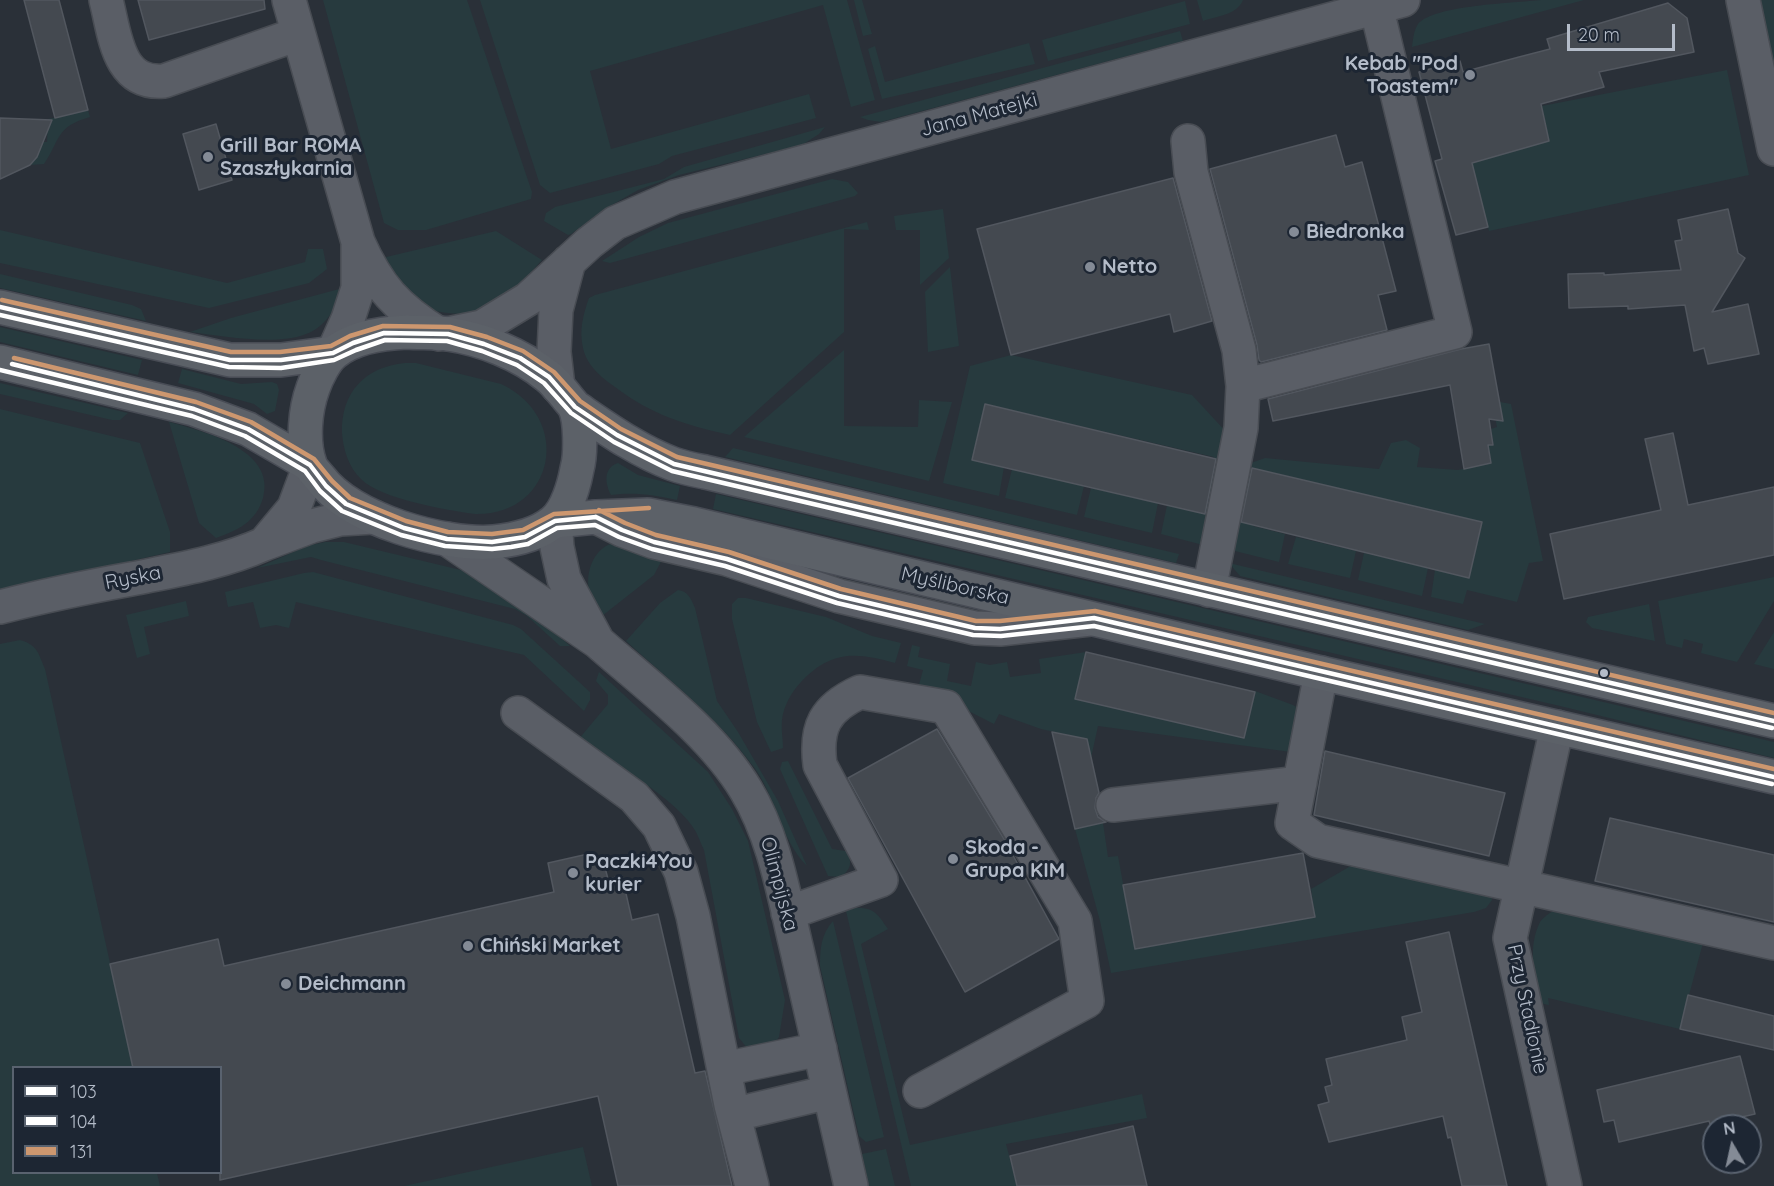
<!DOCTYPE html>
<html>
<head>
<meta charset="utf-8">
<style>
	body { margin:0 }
	#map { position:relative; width:1774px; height:1186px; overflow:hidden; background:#2a3038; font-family:Quicksand,sans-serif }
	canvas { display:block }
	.legend { position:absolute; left:12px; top:1066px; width:210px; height:108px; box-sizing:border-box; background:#1d2633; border:2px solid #59626f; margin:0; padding:8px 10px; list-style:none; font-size:18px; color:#b4bcc9 }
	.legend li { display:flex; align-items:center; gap:12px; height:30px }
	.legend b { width:30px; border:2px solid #59626f }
	.north { position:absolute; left:1702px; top:1114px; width:60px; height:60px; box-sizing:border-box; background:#1d2633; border:2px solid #59626f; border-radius:50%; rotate:351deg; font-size:16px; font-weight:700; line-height:24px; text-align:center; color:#b4bcc9 }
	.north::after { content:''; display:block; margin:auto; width:21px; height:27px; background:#848b96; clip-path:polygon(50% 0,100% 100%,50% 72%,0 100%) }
	.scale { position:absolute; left:1567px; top:24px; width:108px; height:27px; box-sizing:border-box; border:3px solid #b4bcc9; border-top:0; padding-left:8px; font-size:18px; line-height:21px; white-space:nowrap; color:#b4bcc9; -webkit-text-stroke:4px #1d2633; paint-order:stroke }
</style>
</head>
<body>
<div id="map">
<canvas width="1774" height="1186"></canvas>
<ul class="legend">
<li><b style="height:8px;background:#fff"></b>103</li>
<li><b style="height:8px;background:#fff"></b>104</li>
<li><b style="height:8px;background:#cd976f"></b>131</li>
</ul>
<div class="north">N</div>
<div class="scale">20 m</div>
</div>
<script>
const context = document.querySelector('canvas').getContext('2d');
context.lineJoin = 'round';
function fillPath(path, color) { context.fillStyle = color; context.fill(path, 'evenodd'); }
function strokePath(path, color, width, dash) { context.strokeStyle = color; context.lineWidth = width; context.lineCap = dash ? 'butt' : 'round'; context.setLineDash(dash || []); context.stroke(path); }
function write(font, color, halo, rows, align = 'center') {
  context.font = font + ' Quicksand,sans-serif'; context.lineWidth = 6; context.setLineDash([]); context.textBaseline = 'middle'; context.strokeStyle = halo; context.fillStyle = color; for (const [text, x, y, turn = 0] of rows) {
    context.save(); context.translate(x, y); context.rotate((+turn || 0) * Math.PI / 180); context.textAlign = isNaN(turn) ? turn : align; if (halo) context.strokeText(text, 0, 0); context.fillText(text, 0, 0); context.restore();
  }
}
const green = new Path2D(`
	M323,0H467L532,192L531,199L426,230H398L384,223Z
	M480,0H847L875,100L851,107L823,5L590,71L611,149L809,94L816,118L672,156L659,164L550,193L540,185Z
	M854,0H862L872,34L863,36Z
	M1197,0H1243C1237,15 1217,16 1203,21Z
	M1541,0H1584L1412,47C1413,39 1414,30 1418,24C1434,5 1515,3 1541,0Z
	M1759,0H1774V71Z
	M1185,1L1190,24L1048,61L1042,40Z
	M1180,31L1183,41L881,122L868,120L860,117Z
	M1029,43L1035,64L882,99L868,49L875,46L885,82Z
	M1727,70L1749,175L1489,231L1468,153L1442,159L1437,142L1479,131L1549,141L1542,106Z
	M88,110L90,117C55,127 61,139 44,164L30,165L37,157L42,142H47L48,119Z
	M825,127L819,134L802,145L679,175L638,190L605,209L571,234L568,235L544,221L546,213L555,207L664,179L684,167Z
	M832,179L848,182L858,193L855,196L826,204L610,263L602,261L639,237L668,223Z
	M943,209L949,258L920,285V230H896L894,216Z
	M867,222L869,230L844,229V332L730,435C685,425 652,415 615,387C601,377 587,366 583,348C579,330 583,315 589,298L595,295Z
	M0,230L227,283L305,262L308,249H323L327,269L309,283L209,308L0,263Z
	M496,231L542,260C527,277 512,294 491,306C467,319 428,315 408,297C398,287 390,270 382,258Z
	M950,267L959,346L928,352L925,292Z
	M0,274L132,305L141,309L146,321L0,288Z
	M343,288C338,306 325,328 306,334C276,346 221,336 190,332L231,318Z
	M0,327L142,360L138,375L0,342Z
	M844,350V426L918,427L919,400L952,402L929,481L744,437Z
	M1011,355L1192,395L1229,435L1203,545L1161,534L1167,505L1201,513L1214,457L985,404L972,459L1004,467L999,496L943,483L970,366Z
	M405,363H416L501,384C574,418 555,516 475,514C447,510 380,499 361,479C349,468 343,449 342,433C341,392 365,367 405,363Z
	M182,369L241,384L272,382L277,384L279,390L275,411L267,414L254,404L178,383Z
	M0,383L128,413L120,420H112L0,394Z
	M1495,401L1511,404L1543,561L1529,563L1517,602L1467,590L1463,604L1431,597L1435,570L1469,577L1482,522L1266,471L1253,526L1285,534L1279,562L1231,550L1251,463L1265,458L1379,469L1391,443L1406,440L1420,448L1417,467L1458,470L1491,463L1488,445L1493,444L1491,429L1497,427L1494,412Z
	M0,409L140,443L170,532V552L0,591Z
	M169,422C202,431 277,449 263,498C256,522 238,530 216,538L199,523Z
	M733,448L1179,554L1176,563L725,457Z
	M618,463L638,475L680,486L677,500C654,495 635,492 611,495C605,483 603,468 618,463Z
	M1012,469L1084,486L1077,515L1005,498Z
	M1091,488L1158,503L1152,533L1084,517Z
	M716,494L1774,742V758L1560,706L713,509Z
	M1296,537L1356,551L1350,578L1288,564Z
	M325,542H344L469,572L510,592L570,646H560L527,616L515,609L321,560L311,557L257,568L307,546Z
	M615,543L665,554L654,575L602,616C597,608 591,600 589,590C585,571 595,546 615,543Z
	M1364,553L1428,568L1422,596L1358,580Z
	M1229,563L1485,624L1468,630L1240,576Z
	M313,572L513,625L521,629L590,692V700L584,711L524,655L296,602L289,628L276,625L260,628L253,602L228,607L225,592L304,573Z
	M1774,577V601L1737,662L1701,653L1703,644L1684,639L1682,648L1666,644L1658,601Z
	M678,590C688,591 691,599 695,608L717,701L738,732L778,801L807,866C780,839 776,796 753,766C718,718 670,681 626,641L660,603Z
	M738,598H746L826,617L872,636L901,643L895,663C856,652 831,650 801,682C792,691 783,707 782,720C781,729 783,739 783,748L771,752L757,722L732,619V604Z
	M186,601L189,616L144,627L150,654L137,658L126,615Z
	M1649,604L1655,641L1592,628L1586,622L1588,617Z
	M1774,632V669L1754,664Z
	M20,640C38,645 38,653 45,669L133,1067L14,1068V1172L157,1173L160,1186H0V644Z
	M912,645L920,647L918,657L950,664L947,681L971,686L976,662L990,665L1007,662L1010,677L1041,673L1039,659L1086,652L1076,699L1244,738L1255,691L1293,705L1305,712L1291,752L1098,726L1091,758L1060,766L1068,735L1041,729L999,714L994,724L939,696L917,692L923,670L907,666Z
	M599,672L708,772L732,809L748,841L785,1000L779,1037L771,1048L748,1049L739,1038L704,850C701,844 699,838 696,832C678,799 611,762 578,740L608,704V695L596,681Z
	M788,761L832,849L846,851C853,862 851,869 841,877L828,876L780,769L782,762Z
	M1103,823L1108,857L1118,856L1135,949L1315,917L1311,889L1361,860L1491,893L1492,900L1486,908L1474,912L1111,973L1100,921L1075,829Z
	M1559,907L1704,939L1680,1029L1548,998L1549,1005L1539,1003C1535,976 1527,948 1540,922C1544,916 1553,911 1559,907Z
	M855,908C874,907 878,914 888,929L861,944L910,1145L1142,1094L1147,1118L1006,1144L1017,1186H911L846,911Z
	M833,921L884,1137L866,1142L859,1136L820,966C820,949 821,934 833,921Z
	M583,1147L592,1186H404Z
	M886,1149L895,1186H869L862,1154Z`);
const building = new Path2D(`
	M24,0H59L88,110L55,118Z
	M138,0H264L265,9L149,40Z
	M1668,3L1687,18L1694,52L1599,72L1604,87L1541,104L1549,141L1472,163L1488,227L1456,235L1435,161L1442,159L1419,72L1460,61L1463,72L1519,57L1550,49L1547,39Z
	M0,118L52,120L37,157L30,165L0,179Z
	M216,124L232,180L199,190L183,134Z
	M1336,135L1345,167L1362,162L1396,291L1378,295L1387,330L1261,362L1259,360L1257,345L1210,169Z
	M1173,178L1212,321L1174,332L1170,314L1011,355L977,229Z
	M1728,209L1738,253L1745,258L1712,312L1748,304L1759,354L1708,364L1704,348L1694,351L1685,305L1628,309V306L1569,308L1568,274L1604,273V275L1681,270L1675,241L1682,240L1678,220Z
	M1489,344L1503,421L1489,419L1493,445H1488L1491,463L1464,469L1450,385L1273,421L1268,399L1461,349Z
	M985,404L1216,459L1205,514L972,460Z
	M1673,433L1688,505L1774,487V555L1564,599L1550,534L1661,510L1645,439Z
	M1252,468L1482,522L1469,578L1241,522Z
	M1086,652L1255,692L1244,738L1075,699Z
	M937,729L1004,839L1059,939L965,992L848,778Z
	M1052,732L1087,739L1099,793L1096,798L1095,808L1098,817L1106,822L1075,829Z
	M1325,751L1505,793L1489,856L1314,815Z
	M1610,818L1774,855V922L1595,881Z
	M1303,853L1315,917L1135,949L1123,885Z
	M588,854L591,863L603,860L608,879L622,876L632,920L658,914L695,1073L705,1071L732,1186H618L598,1096L220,1180V1068H133L110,964L218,939L224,966L554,892L548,863Z
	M1449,932L1460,981L1507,1186H1462L1451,1137L1448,1138L1443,1116L1329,1142L1318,1105L1329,1102L1325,1087L1332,1085L1326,1059L1407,1040L1402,1017L1422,1012L1406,942Z
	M1688,995L1774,1016V1050L1680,1029Z
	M1740,1056L1755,1114L1710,1124L1709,1121L1619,1142L1614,1120L1604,1122L1597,1090Z
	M1133,1126L1147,1186H1017L1010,1156Z`);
const minor = new Path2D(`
	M106,0C115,34 117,85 164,81L298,34
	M289,0L358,242
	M1743,0L1774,149
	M1188,141L1191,172L1239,350L1243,386L1241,428L1209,590
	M448,334L482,327L528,299L589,243L615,223L675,197L1403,0
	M333,353L348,319L358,288V242C378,287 397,308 439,334
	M1243,386L1455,332L1376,6
	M558,387L554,352L556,310L569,261
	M310,465L294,508L264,544L312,526L340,519L374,517
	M596,517L622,530L654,542L727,559L839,596L975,628L1000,629L1090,619
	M447,539L598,642L564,579L557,547L555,521
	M0,607C43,596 87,587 131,579C176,570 221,563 264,544
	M598,642C648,686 712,733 746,790C775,838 784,897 797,950C815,1029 833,1107 851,1186
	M1321,673L1292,823L1318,841L1774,943
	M518,713L634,797L659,826L681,872L693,916L731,1105L752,1186
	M1557,727L1510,938L1565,1186
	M1113,805L1300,783
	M788,913L881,880L820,765C815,727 825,708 860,692L946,707L1075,921L1087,1001L920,1091
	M724,1069L820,1049
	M733,1110L738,1112L749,1111L829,1092`);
const major = new Path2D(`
	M0,307L230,360H281L333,353
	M407,332C420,333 435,332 448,334C482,339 520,354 547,376C554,381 560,389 566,396C568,399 572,403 574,406C581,419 581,455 577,469C574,485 567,511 553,522C537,535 514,540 494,542C444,546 351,520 320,478C317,474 311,469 310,464C302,441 305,410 313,388C317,377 325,360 334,353C353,337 383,333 407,332Z
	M0,362L194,409L248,429L310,465
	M575,407C606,428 638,451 673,464C684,468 695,470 705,472L1774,721
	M555,521L596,517L648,515L694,524L1321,673L1774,777`);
const bus1 = new Path2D(`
	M0,307L230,360H281L333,353L353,343L384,333L448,334L484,344L520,358L549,377L575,407L617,435L674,464L1774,721
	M12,364L194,409L248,429L310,465L326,486L346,504L404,528L447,539L492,542L525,537L555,521L596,517
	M596,517L622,530L654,542L727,559L839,596L975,628L1000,629L1094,618L1774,777`);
const bus2 = new Path2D(`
	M0,315L229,367L281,368L334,360L356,350L385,340L447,341L482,351L517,365L544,383L571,413L614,442L672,471L1772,728
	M0,370L192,416L245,436L305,471L320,491L342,511L401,535L445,546L492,549L511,547L528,544L557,528L595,525L619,537L652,549L725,566L837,603L973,635L1001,636L1094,626L1772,784`);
const bus3 = new Path2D(`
	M2,300L231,352H280L331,346L350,336L383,326L450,327L487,337L523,351L554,372L580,401L621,429L677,457L1774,713
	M14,358L196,402L251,422L314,459L332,481L350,498L406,521L448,532L492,534L523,530L554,514L649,508
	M599,510L625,523L656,535L729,552L841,589L976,621H1000L1095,611L1774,769`);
const markers = [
	[1470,75,6,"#848b96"],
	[208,157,6,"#848b96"],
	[1294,232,6,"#848b96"],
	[1090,267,6,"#848b96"],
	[1604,673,5,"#b4bcc9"],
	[953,859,6,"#848b96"],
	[573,873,6,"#848b96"],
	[468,946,6,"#848b96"],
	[286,984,6,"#848b96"]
];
const poiNames = [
	["Kebab \"Pod",1458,64,"right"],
	["Toastem\"",1458,87,"right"],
	["Grill Bar ROMA",220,146],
	["Szaszłykarnia",220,169],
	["Biedronka",1306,232],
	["Netto",1102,267],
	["Skoda -",965,848],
	["Grupa KIM",965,871],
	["Paczki4You",585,862],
	["kurier",585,885],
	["Chiński Market",480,946],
	["Deichmann",298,984]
];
const streetNames = [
	["Jana Matejki",979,115,-15],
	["Ryska",133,578,-11],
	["Myśliborska",955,586,13],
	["Olimpijska",779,884,75],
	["Przy Stadionie",1527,1009,78]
];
fillPath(green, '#273a3e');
fillPath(building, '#444950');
strokePath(building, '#52575f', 1.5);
strokePath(minor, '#484c53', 36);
strokePath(major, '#484c55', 36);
strokePath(minor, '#5a5e66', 33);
strokePath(major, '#5c6168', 33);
strokePath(bus1, '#fff', 4.5);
strokePath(bus2, '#fff', 4.5);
strokePath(bus3, '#cd976f', 4.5);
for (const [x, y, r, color] of markers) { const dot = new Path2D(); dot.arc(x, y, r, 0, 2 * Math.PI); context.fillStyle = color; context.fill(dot); strokePath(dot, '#1d2633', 2); }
write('bold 20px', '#b4bcc9', '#1d2633', poiNames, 'left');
write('20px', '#b4bcc9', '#1d2633', streetNames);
</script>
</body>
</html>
